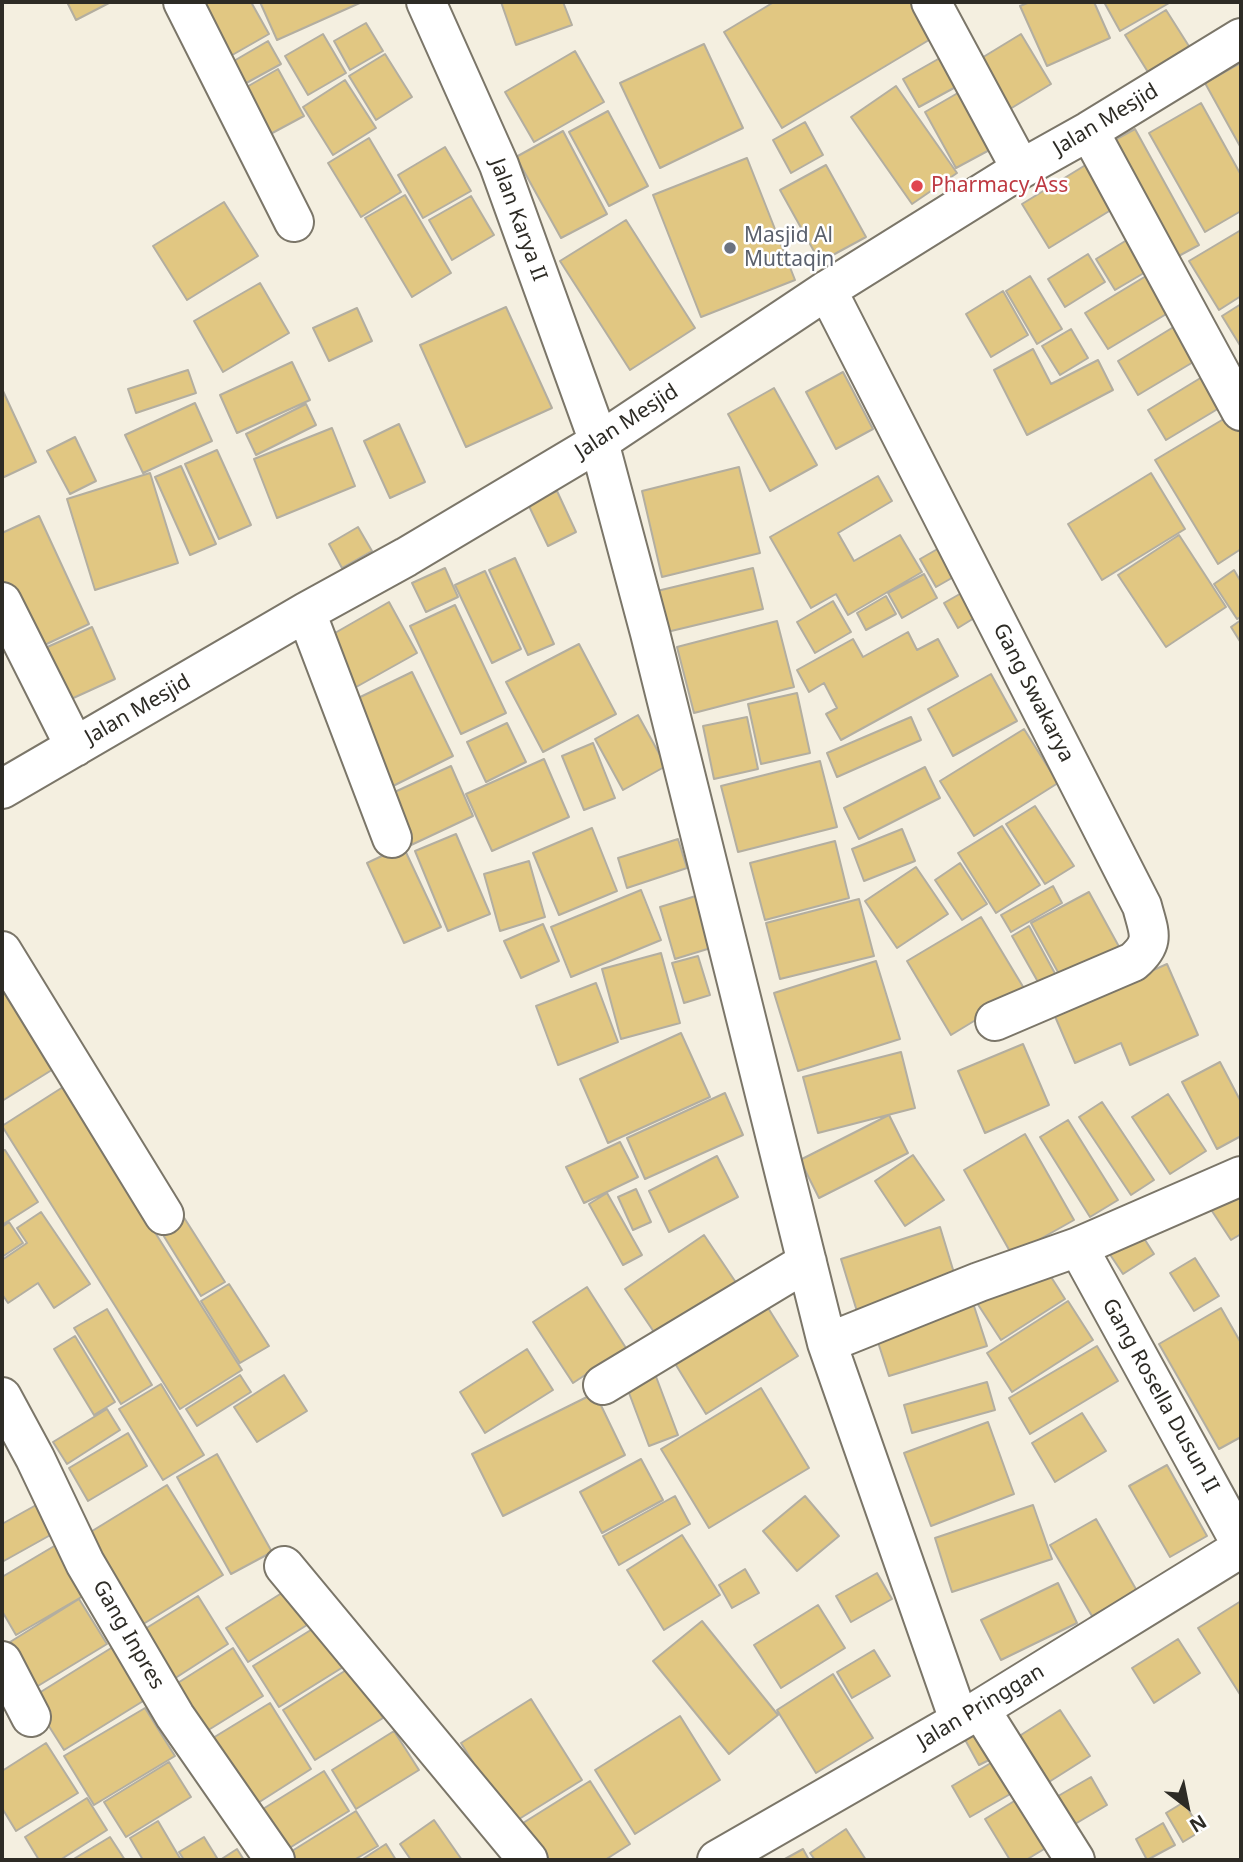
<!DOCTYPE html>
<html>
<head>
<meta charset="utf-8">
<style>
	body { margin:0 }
	#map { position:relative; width:1243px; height:1862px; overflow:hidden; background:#f4efe0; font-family:"Noto Sans",sans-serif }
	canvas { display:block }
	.frame { position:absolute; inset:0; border:4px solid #2d2b25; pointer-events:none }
	.north { position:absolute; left:1152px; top:1771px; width:70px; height:70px; -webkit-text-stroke:5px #fff; paint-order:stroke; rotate:148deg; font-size:19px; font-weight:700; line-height:28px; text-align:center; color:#2d2b25 }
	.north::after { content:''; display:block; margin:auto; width:24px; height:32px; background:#2d2b25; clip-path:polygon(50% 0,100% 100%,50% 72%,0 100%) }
</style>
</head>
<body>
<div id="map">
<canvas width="1243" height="1862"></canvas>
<div class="frame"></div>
<div class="north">N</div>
</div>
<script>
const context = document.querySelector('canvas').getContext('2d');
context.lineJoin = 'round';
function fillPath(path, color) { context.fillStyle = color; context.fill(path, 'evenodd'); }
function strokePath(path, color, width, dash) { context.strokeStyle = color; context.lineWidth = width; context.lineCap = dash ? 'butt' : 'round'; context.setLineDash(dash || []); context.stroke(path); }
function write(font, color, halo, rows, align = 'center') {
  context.font = font + ' "Noto Sans",sans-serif'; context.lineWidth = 5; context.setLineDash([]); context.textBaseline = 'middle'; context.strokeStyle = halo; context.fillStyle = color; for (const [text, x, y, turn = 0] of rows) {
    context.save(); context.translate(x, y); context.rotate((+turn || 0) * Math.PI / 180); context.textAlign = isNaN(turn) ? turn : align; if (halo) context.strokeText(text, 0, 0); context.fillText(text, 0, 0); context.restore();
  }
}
const building = new Path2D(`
	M67,2H111L76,20Z
	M202,2H251L269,34L227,58Z
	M260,2H362L277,40Z
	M501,2H563L572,25L516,45Z
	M774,2H920L939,34L782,128L724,32Z
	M1030,2H1094L1110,38L1047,66L1020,6Z
	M1104,2H1171L1120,31Z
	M1166,10L1192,51L1151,77L1125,35Z
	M366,23L383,51L350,70L334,41Z
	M323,34L346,73L308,95L285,56Z
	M1021,34L1051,84L1010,109L980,59Z
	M268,41L281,64L239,87L227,65Z
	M704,44L743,128L660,168L620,83Z
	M575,51L604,102L534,142L505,92Z
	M385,54L412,97L376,120L349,76Z
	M947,54L963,83L919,107L903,79Z
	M1241,63V148L1205,83Z
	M278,69L304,116L263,138L238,92Z
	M345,80L376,128L333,155L303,107Z
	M896,86L957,173L912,204L851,117Z
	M963,90L995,147L956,168L925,112Z
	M1201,103L1241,175V211L1205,232L1149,133Z
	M608,111L648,186L609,206L569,132Z
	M805,122L823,155L791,173L773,140Z
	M1135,129L1199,245L1175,258L1111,142Z
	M563,131L607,214L561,238L516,157Z
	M369,138L401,192L361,217L328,163Z
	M445,147L471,191L423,218L398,175Z
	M747,158L795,280L701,317L653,195Z
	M1097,158L1124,202L1049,248L1022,204Z
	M826,165L866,237L820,262L780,190Z
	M405,195L451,273L412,297L365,218Z
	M471,196L494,235L452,260L429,220Z
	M224,202L258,256L187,300L153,246Z
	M626,220L695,328L630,370L560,261Z
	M1241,230V296L1219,310L1189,261Z
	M1135,235L1154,267L1115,290L1096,259Z
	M1088,254L1105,282L1065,307L1048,279Z
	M1151,273L1173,310L1108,349L1085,313Z
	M1030,276L1062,329L1037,344L1006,291Z
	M260,283L289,333L223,372L194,321Z
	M1003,291L1028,335L991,357L966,314Z
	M1241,304V347L1222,316Z
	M506,307L552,408L466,447L420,345Z
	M357,308L372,341L329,361L313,328Z
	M1185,320L1205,355L1138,395L1118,361Z
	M1071,329L1088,358L1060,375L1042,346Z
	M1033,349L1051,384L1098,360L1113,390L1027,435L994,370Z
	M292,362L310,400L237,433L220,395Z
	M188,370L196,393L136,413L128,389Z
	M843,372L873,429L836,449L806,392Z
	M1207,374L1226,404L1166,440L1148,410Z
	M774,388L817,465L770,491L728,414Z
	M3,391L36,462L2,478V392Z
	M195,403L212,441L143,473L125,435Z
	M306,404L316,425L256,455L246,434Z
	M1232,414L1241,429V549L1218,564L1155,460Z
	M399,424L425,482L390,498L364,441Z
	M332,428L355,486L277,518L254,459Z
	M75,437L96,481L70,494L47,451Z
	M217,450L251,525L219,539L185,464Z
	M181,466L216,544L190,555L155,477Z
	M739,467L760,553L662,577L642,491Z
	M150,473L178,563L95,590L67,499Z
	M1151,473L1185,529L1102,580L1068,524Z
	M878,476L892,501L838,533L854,561L900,535L922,572L848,615L836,594L811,608L770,537Z
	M557,491L576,532L548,546L528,504Z
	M39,516L89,624L34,650L2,582V533Z
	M358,527L372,551L342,568L329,544Z
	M1179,535L1226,607L1166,647L1118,575Z
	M941,547L957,575L936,587L920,559Z
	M515,558L554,644L528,655L489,570Z
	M445,568L458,597L426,612L412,583Z
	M753,568L763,609L667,632L657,591Z
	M1234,570L1241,582V617L1237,619L1214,584Z
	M485,571L521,649L492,663L455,585Z
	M924,574L937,598L902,618L888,593Z
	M965,591L979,615L958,628L944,603Z
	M886,596L896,614L866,630L857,613Z
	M833,601L851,632L815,653L797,622Z
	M389,602L417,653L349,691L321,641Z
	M455,605L506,713L461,734L410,626Z
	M1241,620V643L1231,627Z
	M777,621L794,687L694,713L677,647Z
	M92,627L115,679L58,705L34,653Z
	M908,632L917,650L938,639L958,676L841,740L826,714L837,708L824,683L809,692L797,670L853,639L863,657Z
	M579,644L616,714L543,752L506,682Z
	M412,672L453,756L393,786L352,701Z
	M991,674L1017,721L953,756L928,709Z
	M797,693L810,753L761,764L748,704Z
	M638,715L666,766L623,790L595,739Z
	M747,717L758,769L714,779L703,726Z
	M911,717L921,740L837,777L827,753Z
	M507,723L526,762L486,782L467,742Z
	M1024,729L1058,783L974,836L940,781Z
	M593,743L615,798L584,810L562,756Z
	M544,759L569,817L492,851L466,794Z
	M820,761L837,827L738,852L721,786Z
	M451,766L473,816L409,846L386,796Z
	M925,767L940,798L859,839L844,808Z
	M1035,806L1074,866L1045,884L1006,824Z
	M1002,826L1040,885L996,913L958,853Z
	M592,828L617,891L559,915L533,853Z
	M902,829L915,861L864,881L852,849Z
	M456,834L490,914L448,931L415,851Z
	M678,839L687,868L627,888L618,858Z
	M835,841L849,898L765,920L750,863Z
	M403,846L441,927L404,943L367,863Z
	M529,861L545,917L500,931L484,874Z
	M960,863L987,904L962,920L935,880Z
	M916,867L948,914L897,948L865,901Z
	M1053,886L1062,903L1011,932L1001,915Z
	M641,890L661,940L571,977L551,927Z
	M1089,892L1123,954L1065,985L1031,923Z
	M699,895L714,947L675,959L660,907Z
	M859,899L874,956L780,979L766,923Z
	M981,917L1025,990L951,1035L907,961Z
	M543,924L559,961L521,978L504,941Z
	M1029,926L1058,979L1042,989L1012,936Z
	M661,953L680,1023L621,1039L602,969Z
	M698,956L710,995L684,1003L672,963Z
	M876,961L900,1039L798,1071L774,993Z
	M1167,964L1198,1035L1130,1065L1121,1043L1075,1063L1054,1014Z
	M2,983L55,1068L2,1101Z
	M596,983L618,1042L558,1065L536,1006Z
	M681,1033L710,1097L608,1143L580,1079Z
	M1023,1044L1049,1105L985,1133L958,1071Z
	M901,1052L915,1108L818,1133L803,1077Z
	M1220,1062L1241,1102V1136L1217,1149L1182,1082Z
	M63,1087L242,1370L180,1409L2,1126Z
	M725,1093L743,1135L645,1179L627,1138Z
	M1168,1094L1206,1151L1170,1174L1132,1117Z
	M1102,1102L1154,1180L1131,1195L1079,1117Z
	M889,1115L908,1153L819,1198L800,1160Z
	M1068,1120L1118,1200L1090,1217L1040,1137Z
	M1025,1134L1074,1220L1012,1255L964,1170Z
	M620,1142L638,1177L584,1203L566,1167Z
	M5,1150L38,1202L2,1225V1151Z
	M913,1155L944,1200L905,1226L875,1181Z
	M717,1156L738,1197L669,1232L649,1191Z
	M636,1189L651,1222L633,1230L618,1197Z
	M1241,1189V1234L1231,1240L1210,1208Z
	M607,1193L642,1255L623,1265L589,1204Z
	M41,1212L90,1284L54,1308L38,1283L8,1303L2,1294V1260L27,1243L17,1228Z
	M183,1216L225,1282L201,1296L160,1230Z
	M9,1222L23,1243L2,1257V1227Z
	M940,1227L958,1286L859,1318L841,1259Z
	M1138,1229L1154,1254L1123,1274L1107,1250Z
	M704,1235L739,1287L660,1341L625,1289Z
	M1195,1258L1219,1296L1194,1311L1170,1273Z
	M1041,1261L1065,1299L1001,1340L977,1303Z
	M229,1284L269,1346L240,1363L201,1301Z
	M587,1287L626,1348L573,1383L533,1322Z
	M760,1295L798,1356L706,1414L668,1352Z
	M972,1300L987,1346L889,1376L874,1330Z
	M1068,1301L1093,1340L1012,1392L987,1353Z
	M1221,1308L1241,1343V1437L1219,1449L1159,1344Z
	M107,1309L152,1385L121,1404L74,1328Z
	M75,1336L115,1402L94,1415L54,1349Z
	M1097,1346L1118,1381L1030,1434L1009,1398Z
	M527,1349L553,1390L485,1433L460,1392Z
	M652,1366L678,1435L649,1446L623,1377Z
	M240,1375L251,1392L197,1426L186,1409Z
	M284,1375L307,1411L257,1442L234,1407Z
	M987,1382L995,1410L912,1433L904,1405Z
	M161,1384L204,1455L163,1480L119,1409Z
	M761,1388L809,1468L709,1528L661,1449Z
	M595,1393L625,1455L503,1516L472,1454Z
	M107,1409L120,1430L67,1464L53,1442Z
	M1082,1413L1106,1451L1055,1482L1032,1443Z
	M988,1422L1014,1494L931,1526L904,1453Z
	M128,1433L147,1466L88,1501L69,1468Z
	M217,1454L272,1552L231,1574L177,1477Z
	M641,1459L663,1500L602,1533L580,1492Z
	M1167,1465L1207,1536L1170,1557L1129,1486Z
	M167,1485L223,1575L140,1626L84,1536Z
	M675,1496L690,1524L619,1565L603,1536Z
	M805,1496L839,1536L797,1571L763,1531Z
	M38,1504L54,1533L2,1562V1524Z
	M1033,1505L1052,1559L952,1592L935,1538Z
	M1096,1519L1137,1591L1092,1616L1050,1545Z
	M682,1535L720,1595L664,1630L627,1570Z
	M61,1542L90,1592L16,1635L2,1611V1577Z
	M745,1569L759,1593L732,1608L719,1585Z
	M877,1573L892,1599L851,1622L836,1596Z
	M1058,1583L1077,1623L1001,1660L981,1620Z
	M293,1586L315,1620L248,1662L226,1628Z
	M198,1596L228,1644L163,1686L132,1637Z
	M79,1599L107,1644L28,1692L2,1647Z
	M1241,1601V1696L1198,1628Z
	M818,1605L845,1648L781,1688L754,1645Z
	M702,1621L778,1715L729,1754L653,1661Z
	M322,1623L348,1664L279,1707L253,1666Z
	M1178,1639L1200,1673L1154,1703L1132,1668Z
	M116,1645L148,1698L64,1750L31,1698Z
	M233,1648L263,1696L194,1739L165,1691Z
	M874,1650L890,1676L852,1698L837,1672Z
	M351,1667L383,1718L315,1760L283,1710Z
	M833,1674L873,1738L816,1773L777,1710Z
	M531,1699L582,1780L511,1824L461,1743Z
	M270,1703L311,1769L250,1808L208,1741Z
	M145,1708L175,1756L94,1805L64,1756Z
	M1060,1710L1090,1756L1041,1787L1010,1742Z
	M680,1716L720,1780L635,1834L595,1770Z
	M982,1726L999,1755L979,1765L963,1736Z
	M394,1731L419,1770L356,1809L332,1770Z
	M46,1743L78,1793L16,1831L2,1808V1771Z
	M1001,1757L1019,1789L970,1817L952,1786Z
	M169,1762L191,1797L126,1837L104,1802Z
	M324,1771L349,1811L283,1852L258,1812Z
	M1091,1777L1107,1805L1070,1827L1053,1799Z
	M590,1781L630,1844L605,1860H547L523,1823Z
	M1029,1792L1059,1840L1026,1860H1010L985,1819Z
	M87,1798L107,1830L60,1860H39L25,1837Z
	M1184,1802L1201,1831L1183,1842L1166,1813Z
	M356,1811L378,1846L354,1860H286L284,1856Z
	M434,1820L462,1860H411L400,1844Z
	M158,1821L181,1860H143L130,1838Z
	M1163,1823L1175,1845L1147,1860L1136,1839Z
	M846,1829L866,1860H815L810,1853Z
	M110,1837L125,1860H72Z
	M204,1837L217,1858L213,1860H184L179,1852Z
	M386,1844L396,1860H361Z
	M237,1849L244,1860H220Z
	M803,1849L809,1860H783Z`);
const minor = new Path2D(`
	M183,2L294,222
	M426,2L499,165L599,442L650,633L827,1343L959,1720
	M931,2L1021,169
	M1089,131L1241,411
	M827,290L1142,906C1149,933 1156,942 1133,962L995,1021
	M2,602L75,747
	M306,612L392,838
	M2,789L306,612L406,557L599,442L827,290L1021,169L1089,131L1241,38
	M2,951L164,1215
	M1078,1247L1241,1544
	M827,1343L979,1282L1078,1247L1241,1176
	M603,1385L807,1262
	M2,1397L35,1458L85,1563L175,1716L275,1860
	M284,1566L528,1860
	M2,1661L31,1717
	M980,1709L1075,1860
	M717,1860L980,1709L1241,1548`);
const markers = [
	[917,186,7,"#e0444e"],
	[730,248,7,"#6b7280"]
];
const streetNames = [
	["Jalan Mesjid",1106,120,-31],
	["Jalan Karya II",518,220,70],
	["Jalan Mesjid",627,422,-33],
	["Gang Swakarya",1033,693,63],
	["Jalan Mesjid",138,710,-30],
	["Gang Rosella Dusun II",1160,1396,61],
	["Gang Inpres",128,1635,60],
	["Jalan Pringgan",981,1707,-31]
];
const healthNames = [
	["Pharmacy Ass",931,186]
];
const worshipNames = [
	["Masjid Al",744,236],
	["Muttaqin",744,260]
];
fillPath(building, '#e1c782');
strokePath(building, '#b3aea0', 2);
strokePath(minor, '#7b7669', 42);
strokePath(minor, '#fff', 38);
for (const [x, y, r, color] of markers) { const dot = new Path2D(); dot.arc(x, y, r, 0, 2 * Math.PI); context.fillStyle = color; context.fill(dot); strokePath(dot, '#fff', 2.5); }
write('21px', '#2d2b25', '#fff', streetNames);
write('21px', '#be3a42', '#fff', healthNames, 'left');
write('21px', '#5b616d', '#fff', worshipNames, 'left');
</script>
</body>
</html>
